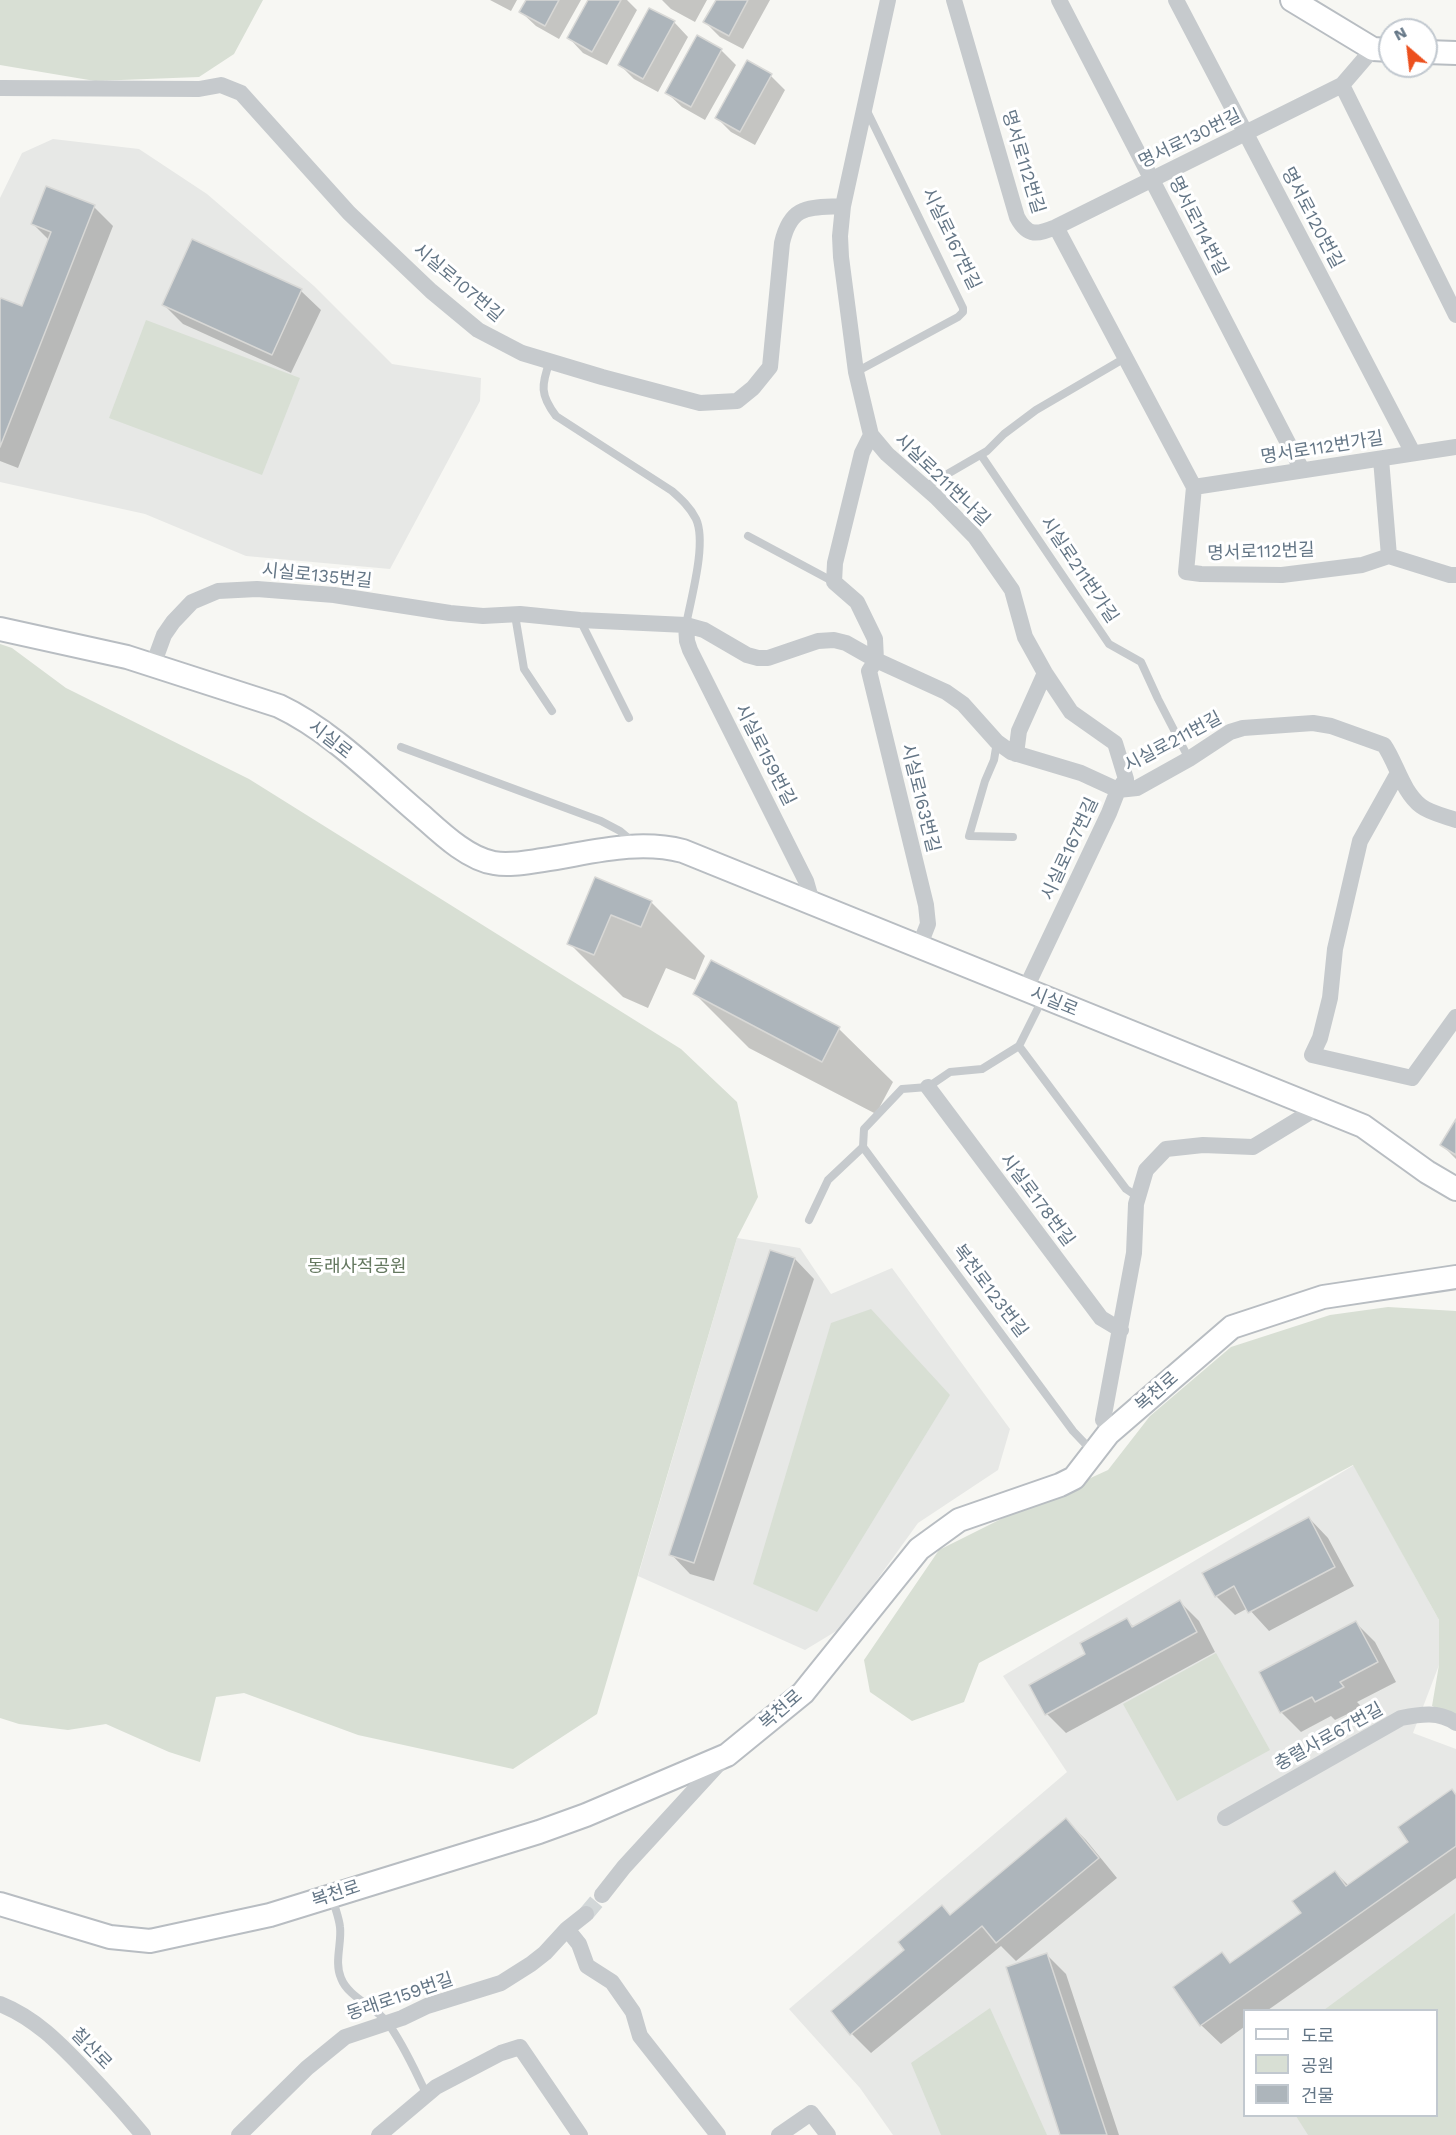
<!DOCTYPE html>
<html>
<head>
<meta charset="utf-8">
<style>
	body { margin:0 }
	#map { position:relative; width:1456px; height:2135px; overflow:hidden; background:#f7f7f3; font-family:"Work Sans","Noto Sans KR",sans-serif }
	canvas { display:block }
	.legend { position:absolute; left:1243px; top:2009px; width:195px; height:108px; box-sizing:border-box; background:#fff; border:2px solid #c1c8cf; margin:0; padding:8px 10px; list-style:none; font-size:18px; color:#647686 }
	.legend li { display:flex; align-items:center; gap:12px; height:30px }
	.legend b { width:30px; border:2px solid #c1c8cf }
	.north { position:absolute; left:1378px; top:18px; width:60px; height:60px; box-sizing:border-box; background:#fff; border:2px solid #c1c8cf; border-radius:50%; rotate:332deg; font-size:16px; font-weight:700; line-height:24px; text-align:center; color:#647686 }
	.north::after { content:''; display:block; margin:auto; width:21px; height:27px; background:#ec501e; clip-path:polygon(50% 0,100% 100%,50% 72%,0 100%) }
</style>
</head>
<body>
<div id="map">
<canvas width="1456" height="2135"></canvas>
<ul class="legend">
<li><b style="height:8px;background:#fff"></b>도로</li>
<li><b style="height:16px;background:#d8dfd4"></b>공원</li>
<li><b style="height:16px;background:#adb5bb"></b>건물</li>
</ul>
<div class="north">N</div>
</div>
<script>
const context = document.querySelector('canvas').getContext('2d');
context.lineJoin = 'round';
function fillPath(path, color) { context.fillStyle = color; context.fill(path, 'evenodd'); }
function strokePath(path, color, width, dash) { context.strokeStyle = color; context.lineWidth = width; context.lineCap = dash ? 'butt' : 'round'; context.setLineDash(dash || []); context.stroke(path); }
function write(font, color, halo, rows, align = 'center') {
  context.font = font + ' "Work Sans","Noto Sans KR",sans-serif'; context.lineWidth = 6; context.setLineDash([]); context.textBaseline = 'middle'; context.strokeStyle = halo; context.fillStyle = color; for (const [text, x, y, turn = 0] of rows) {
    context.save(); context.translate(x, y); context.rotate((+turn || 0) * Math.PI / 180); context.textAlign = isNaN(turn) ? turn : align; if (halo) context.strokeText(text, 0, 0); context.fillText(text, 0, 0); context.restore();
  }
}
const built = new Path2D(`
	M53,139L139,149L207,194L314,286L392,364L481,378L480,401L390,569L246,556L145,514L0,482V198L22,153Z
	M737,1238L800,1248L831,1294L892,1268L1010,1429L998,1470L918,1523L843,1627L805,1650L638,1576Z
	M1354,1465L1439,1620V1665L1413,1733L1456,1749V2135H893L860,2088L789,2009L1067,1772L1003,1676ZM1244,2010H1436V2116H1244Z`);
const green = new Path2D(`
	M0,0H263L234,54L199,77L95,81L0,65Z
	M146,320L300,378L262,475L109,418Z
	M0,644L12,648L66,688L249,779L681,1049L737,1102L758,1197L737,1238L597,1714L513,1769L358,1735L244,1693L216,1697L200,1762L169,1752L106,1724L68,1730L19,1724L0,1718Z
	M1388,1307L1456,1311V1717L1432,1706L1439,1665V1620L1353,1465L979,1663L964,1702L912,1721L870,1692L864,1660L939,1550L1003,1518L1108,1470L1150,1416L1231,1347L1330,1315Z
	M871,1309L950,1395L817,1612L753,1584L831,1323Z
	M1216,1653L1270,1750L1177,1801L1123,1704Z
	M1455,1913L1456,2135H1308L1296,2116H1436V2010H1324Z
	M990,2008L1047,2135H941L911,2063Z`);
const shadow = new Path2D(`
	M490,0H517L511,11Z
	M528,0H581L559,39L536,26L521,12Z
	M590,0H627L637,10L607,65L583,53L569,38Z
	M662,0H707L695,22L671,9Z
	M717,0H770L743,49L720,37L705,22Z
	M674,22L688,37L658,92L634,79L620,65Z
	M698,37L721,50L736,65L705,120L682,107L667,93Z
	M771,76L785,90L755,145L731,132L717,118Z
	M94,207L113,226L18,468L0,461V304L23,308L49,240L33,224Z
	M301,291L321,310L291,373L183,324L164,305Z
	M596,879L651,902L705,956L695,980L666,968L648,1008L623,997L569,943Z
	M695,994L839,1029L893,1082L876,1114L749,1048Z
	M1456,1122V1159L1442,1145Z
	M795,1259L814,1279L714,1581L690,1574L671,1554Z
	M1309,1518L1328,1538L1354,1586L1269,1631L1248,1608L1235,1615L1216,1596Z
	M1180,1602L1199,1621L1215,1652L1066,1733L1047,1714L1087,1655L1126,1620L1134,1627Z
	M1356,1623L1375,1642L1396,1682L1357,1702L1362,1707L1335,1720L1331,1716L1301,1732L1282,1713L1261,1673Z
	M1456,1795V1878L1268,2010H1244V2027L1221,2044L1201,2025L1222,1954L1231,1964L1303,1913L1335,1872L1349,1886L1410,1843Z
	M1066,1820L1086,1840L1117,1878L1016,1961L1001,1946L871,2053L852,2034L950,1916Z
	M1047,1955L1066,1974L1119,2135H1062Z`);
const building = new Path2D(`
	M526,0H559L545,26L519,12Z
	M588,0H621L592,52L567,38Z
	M716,0H748L729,36L703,22Z
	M649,8L675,21L643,79L618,65Z
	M697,35L722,49L691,107L665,93Z
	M747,60L772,74L740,132L715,118Z
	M46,186L95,205L0,447V300L1,298L22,306L51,232L31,224Z
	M192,239L302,289L272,355L162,305Z
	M595,877L652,901L641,927L611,915L594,955L567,944Z
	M711,960L840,1027L822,1062L693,994Z
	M1456,1119V1155L1440,1145Z
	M770,1250L795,1258L694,1563L669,1555Z
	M1309,1517L1335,1567L1248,1613L1234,1586L1215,1597L1202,1573Z
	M1180,1600L1197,1632L1045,1715L1029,1685L1085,1654L1080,1643L1127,1618L1132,1627Z
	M1356,1621L1378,1662L1340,1682L1344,1687L1315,1702L1312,1697L1280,1713L1259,1672Z
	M1452,1789L1456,1795V1846L1200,2026L1173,1987L1222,1952L1230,1963L1301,1913L1292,1901L1335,1871L1346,1886L1408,1842L1398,1827Z
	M1066,1818L1099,1858L996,1943L982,1926L850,2035L831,2011L904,1950L898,1942L942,1905L950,1915Z
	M1047,1953L1107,2135H1060L1006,1967Z`);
const streetTunnel = new Path2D(`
	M586,1914L602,1895`);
const lane = new Path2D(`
	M550,361C541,385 540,395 556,416L672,491C681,499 690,507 696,519C707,543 691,598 686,625
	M856,372L958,317L963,312V308L866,109
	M981,455L1109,644L1141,662L1158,699L1189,759
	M925,487L987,451L1004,434L1036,410L1125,358
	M748,536L834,582
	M515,615L524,669L552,711
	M580,620L629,718
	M997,742L994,760L985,781L969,836L1013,837
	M401,747L601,821L620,831L633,842
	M1019,1046L1126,1189L1138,1197
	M863,1147L1073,1431L1092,1451
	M809,1220L828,1180L863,1147L864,1129L902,1089L928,1087L950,1072L982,1069L1019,1046L1043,998
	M332,1896C334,1906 339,1917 340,1927C342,1943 334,1962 341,1978C348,1997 374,2006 387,2022C403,2043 415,2071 427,2095`);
const street = new Path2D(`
	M954,0L1017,217C1028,238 1038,234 1056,227L1194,487L1186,572L1201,574L1282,575L1362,565L1389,556L1450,575H1456
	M1059,0L1302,470
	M1176,0L1413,453
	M1342,85L1456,315
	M0,88L199,89L221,85L241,93L349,213L431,291L478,330L522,353L602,377L700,403L737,401L753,388L770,367L782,243C791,204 809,208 843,206
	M1056,227L1342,85L1373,49
	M871,435L887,454L936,497L975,537L1012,590L1025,637L1045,673L1071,712L1115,743L1126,779L1118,790
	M1381,459L1389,556
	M1194,487L1456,447
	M686,625L687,641L690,650L806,881L812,902
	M876,660L875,639L857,602L834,582L835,563L862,453L871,435L856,372L841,257L840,236L843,206L888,0
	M876,660L869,671L926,905L928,924L919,947
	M153,665L164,635L173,622L192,602L218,591L257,589L334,595L450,613L483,616L520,614L580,620L686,625L704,630L747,655L758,658H768L818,641L834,640L846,643L876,660L946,692L963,704L997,742L1011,752L1081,773L1118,790L1109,813L1025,990
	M1016,754L1019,731L1045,673
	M1398,773L1360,841L1335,949L1330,998L1320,1038L1312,1055L1412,1078L1456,1017
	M1118,790L1137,788L1189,759L1230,732L1243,728L1313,723L1331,726L1384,745C1397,764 1402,791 1421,806C1430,813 1445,816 1456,820
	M928,1087L1101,1318L1121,1330
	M1113,1429L1103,1420L1134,1253L1136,1204L1146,1170L1166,1149L1203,1145L1253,1147L1317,1108
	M1225,1818L1401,1718C1421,1714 1439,1711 1456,1723
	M602,1895L624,1867L724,1758
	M567,1929L579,1944L587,1966L612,1982L633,2012L640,2036L718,2135
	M0,2004C35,2018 59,2043 84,2069C105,2091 124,2112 143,2135
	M239,2135L307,2068L345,2037L402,2018L427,2006L501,1983L531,1964L545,1953L567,1929L586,1914
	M379,2135L436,2087L501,2053L520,2047L580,2135
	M779,2135L811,2113L828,2135`);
const secondary = new Path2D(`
	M1292,0L1373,49L1390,50
	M1426,52L1456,53
	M0,629L127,657L279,706C332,731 378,779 422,816C441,833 468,859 494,863C510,866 528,862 543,860C590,853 636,839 683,851L1363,1126L1427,1172L1456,1189
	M0,1904L110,1937L150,1941L270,1915L539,1832L586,1815L727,1755L803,1693L919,1549L959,1520L1060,1485L1074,1478L1108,1434L1232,1327L1323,1297L1456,1277`);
const streetNames = [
	["명서로130번길",1190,139,-26],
	["명서로112번길",1023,162,73],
	["명서로120번길",1312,218,62],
	["명서로114번길",1198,226,63],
	["시실로167번길",951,239,64],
	["시실로107번길",458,283,40],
	["명서로112번가길",1322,448,-9],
	["시실로211번나길",942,480,44],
	["명서로112번길",1261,552,-2],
	["시실로211번가길",1079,570,56],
	["시실로135번길",317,576,6],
	["시실로",330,740,38],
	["시실로211번길",1173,742,-28],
	["시실로159번길",765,755,63],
	["시실로163번길",920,798,76],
	["시실로167번길",1070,849,-65],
	["시실로",1054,1002,22],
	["시실로178번길",1037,1200,53],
	["복천로123번길",990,1291,53],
	["복천로",1157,1392,-41],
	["복천로",781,1710,-41],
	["충렬사로67번길",1329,1737,-29],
	["복천로",336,1894,-18],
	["동래로159번길",400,1997,-19],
	["칠산로",91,2049,46]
];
const parkNames = [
	["동래사적공원",357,1267]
];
fillPath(built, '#e7e8e6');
fillPath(green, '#d8dfd4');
fillPath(shadow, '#0003');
fillPath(building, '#adb5bb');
strokePath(building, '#d8d8d6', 1.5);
strokePath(streetTunnel, '#d2d7d8', 16, [16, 8]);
strokePath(secondary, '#b8bdc2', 26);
strokePath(lane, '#c6cacd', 8);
strokePath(street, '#c6cacd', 16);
strokePath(secondary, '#fff', 22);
write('18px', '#647686', '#fff', streetNames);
write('18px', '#64785f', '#fff', parkNames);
</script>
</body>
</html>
